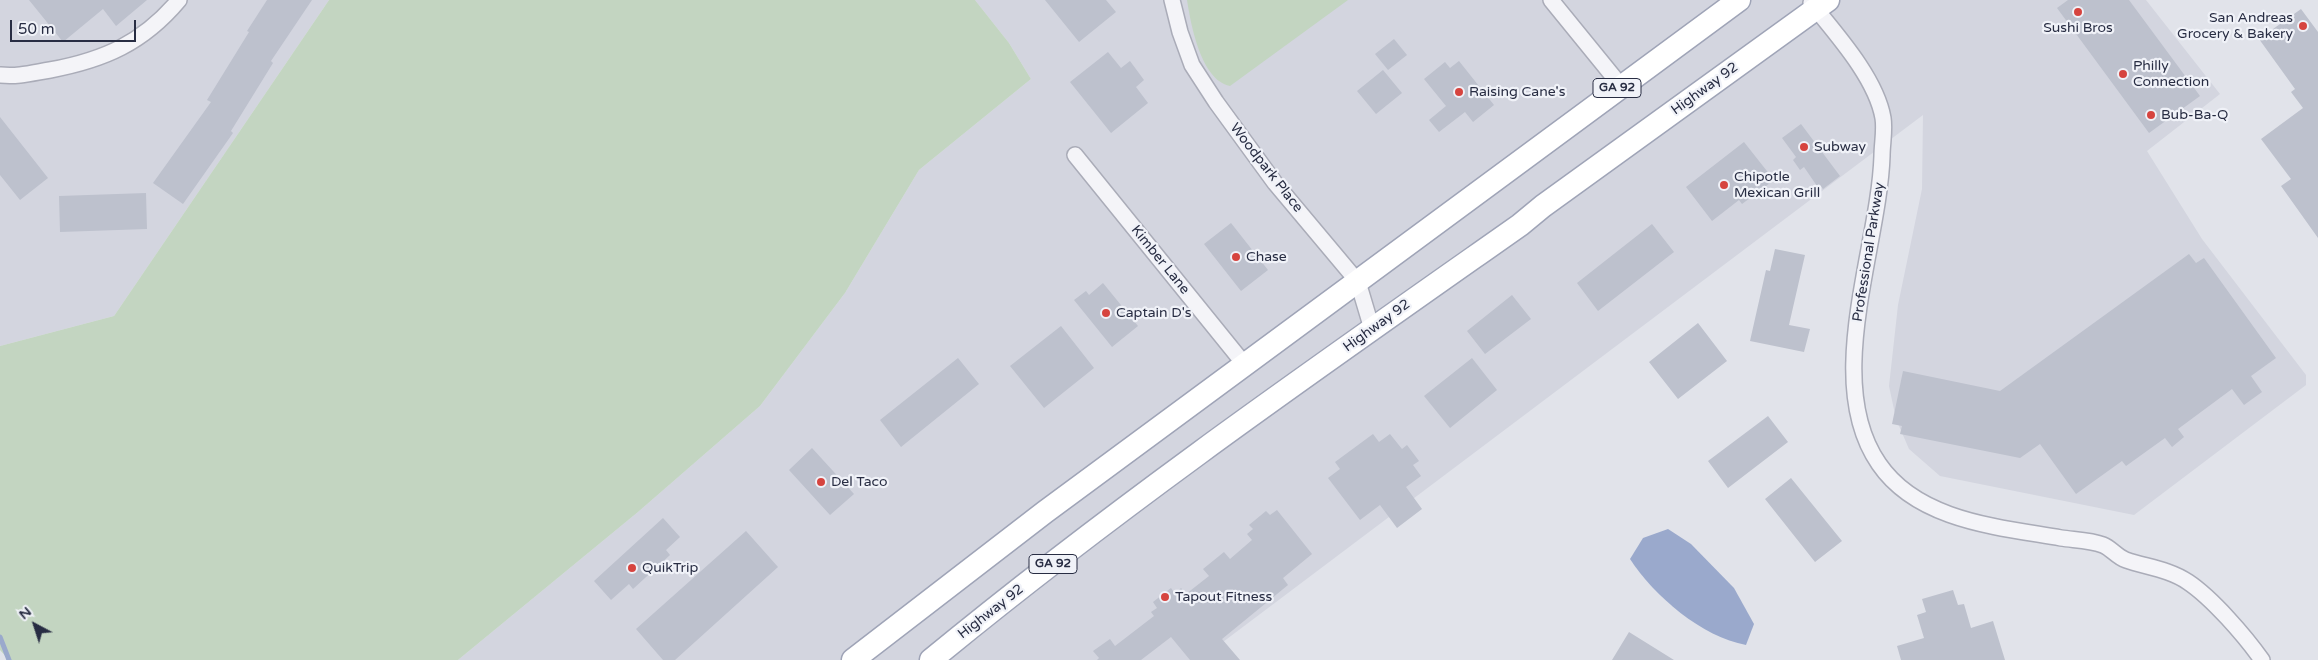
<!DOCTYPE html>
<html>
<head>
<meta charset="utf-8">
<style>
	body { margin:0 }
	#map { position:relative; width:2318px; height:660px; overflow:hidden; background:#e1e3ea; font-family:"Varela Round",sans-serif }
	canvas { display:block }
	.north { position:absolute; left:10px; top:600px; width:50px; height:50px; -webkit-text-stroke:4px #f0f2f8; paint-order:stroke; rotate:320deg; font-size:14px; font-weight:700; line-height:20px; text-align:center; color:#282d43 }
	.north::after { content:''; display:block; margin:auto; width:18px; height:22px; background:#282d43; clip-path:polygon(50% 0,100% 100%,50% 72%,0 100%) }
	.scale { position:absolute; left:10px; top:20px; width:126px; height:22px; box-sizing:border-box; border:2px solid #282d43; border-top:0; padding-left:6px; font-size:15px; line-height:18px; white-space:nowrap; color:#282d43; -webkit-text-stroke:4px #f0f2f8; paint-order:stroke }
</style>
</head>
<body>
<div id="map">
<canvas width="2318" height="660"></canvas>
<div class="north">N</div>
<div class="scale">50 m</div>
</div>
<script>
const context = document.querySelector('canvas').getContext('2d');
context.lineJoin = 'round';
function fillPath(path, color) { context.fillStyle = color; context.fill(path, 'evenodd'); }
function strokePath(path, color, width, dash) { context.strokeStyle = color; context.lineWidth = width; context.lineCap = dash ? 'butt' : 'round'; context.setLineDash(dash || []); context.stroke(path); }
function write(font, color, halo, rows, align = 'center') {
  context.font = font + ' "Varela Round",sans-serif'; context.lineWidth = 4.5; context.setLineDash([]); context.textBaseline = 'middle'; context.strokeStyle = halo; context.fillStyle = color; for (const [text, x, y, turn = 0] of rows) {
    context.save(); context.translate(x, y); context.rotate((+turn || 0) * Math.PI / 180); context.textAlign = isNaN(turn) ? turn : align; if (halo) context.strokeText(text, 0, 0); context.fillText(text, 0, 0); context.restore();
  }
}
const built = new Path2D(`
	M0,0H329L114,316L0,346Z
	M975,0H2146L2220,94L2147,151L2202,239L2306,375V385L2134,515L1940,476L1909,449L1896,419L1889,386L1898,305L1922,189L1923,115L1199,660H458L638,512L760,406L845,293L919,170L1031,79L1009,43Z`);
const green = new Path2D(`
	M329,0H975L1009,43L1031,79L919,170L845,293L760,406L638,512L458,660H9L0,650V346L114,316Z
	M1187,0H1348L1230,86C1201,80 1191,25 1187,0Z`);
const water = new Path2D(`
	M1668,529L1691,544L1734,588L1754,624L1746,645C1702,637 1654,596 1630,559L1643,538Z`);
const stream = new Path2D(`
	M0,637L9,660`);
const building = new Path2D(`
	M29,0H147L116,26L103,9L63,42Z
	M267,0H312L271,61L273,63L231,131L233,133L183,204L153,183L211,102L207,100L249,32L247,31Z
	M1045,0H1106L1116,12L1079,42Z
	M2068,0H2129L2200,96L2149,133L2057,8Z
	M2301,9L2318,32V238L2281,186L2291,179L2261,139L2303,108L2291,92L2295,89L2259,39Z
	M1394,39L1407,55L1388,70L1375,54Z
	M1108,52L1121,68L1130,61L1144,80L1136,87L1148,103L1111,133L1070,82Z
	M1459,61L1494,105L1473,122L1465,112L1439,132L1429,120L1446,106L1424,79L1445,62L1450,68Z
	M1383,70L1402,93L1376,114L1357,91Z
	M0,117L48,178L20,200L0,175Z
	M1801,124L1840,176L1823,189L1819,184L1817,186L1804,167L1800,170L1793,160L1796,157L1782,138Z
	M1744,142L1774,180L1742,204L1739,200L1712,221L1686,187Z
	M146,193L147,229L60,232L59,196Z
	M1231,223L1268,270L1241,291L1204,244Z
	M1652,224L1674,252L1598,311L1577,283Z
	M1775,249L1805,255L1789,325L1810,329L1804,352L1750,341L1766,270L1770,271Z
	M2189,254L2196,263L2204,258L2276,358L2251,376L2262,392L2244,405L2232,389L2178,429L2184,437L2172,447L2165,438L2126,466L2122,461L2076,494L2040,444L2020,458L1900,434L1902,426L1892,424L1903,371L2000,391Z
	M1103,283L1138,326L1112,347L1074,300L1086,291L1089,295Z
	M1512,295L1531,319L1485,354L1467,331Z
	M1698,323L1727,361L1678,399L1649,362Z
	M1061,326L1094,368L1044,408L1010,366Z
	M958,358L979,384L901,447L880,420Z
	M1472,358L1497,390L1450,428L1424,396Z
	M1768,416L1788,442L1728,488L1708,461Z
	M1373,434L1379,442L1390,434L1402,449L1407,445L1419,461L1413,465L1421,476L1406,487L1422,509L1397,528L1380,505L1360,520L1328,478L1340,469L1335,462Z
	M812,448L854,494L830,515L789,470Z
	M1791,478L1842,541L1815,562L1765,499Z
	M1277,510L1312,554L1283,578L1288,585L1222,639L1240,660H1190L1171,637L1141,660H1097L1099,658L1093,651L1110,639L1115,646L1154,616L1151,612L1157,608L1153,602L1171,588L1175,594L1181,588L1186,594L1209,576L1203,569L1224,552L1230,559L1252,540L1247,534L1253,529L1249,525L1266,511L1270,515Z
	M663,518L680,537L666,550L670,555L633,589L629,584L611,600L594,581Z
	M746,531L778,567L675,660H663L636,629Z
	M1953,590L1958,605L1964,604L1971,628L1993,621L2005,660H1901L1897,646L1924,638L1917,615L1926,612L1922,599Z
	M1629,632L1674,660H1612Z`);
const minor = new Path2D(`
	M1172,0L1180,32L1192,65L1216,102L1275,183L1358,282L1372,329
	M1551,0L1621,86
	M1811,3C1836,34 1876,78 1883,118C1885,130 1882,144 1882,156C1879,248 1822,382 1879,464C1918,521 1998,527 2061,538C2074,540 2090,540 2103,545C2111,548 2117,557 2126,560C2146,567 2169,569 2188,582C2212,598 2245,636 2262,660
	M0,75C18,77 32,73 50,70C104,60 143,43 179,0
	M1075,155L1245,365`);
const primary = new Path2D(`
	M853,660L1045,512L1739,0
	M931,660C1119,505 1321,365 1520,225L1543,206L1828,0`);
const markers = [
	[2078,12,5,"#d6443f"],
	[2303,26,5,"#d6443f"],
	[2123,74,5,"#d6443f"],
	[1459,92,5,"#d6443f"],
	[2151,115,5,"#d6443f"],
	[1804,147,5,"#d6443f"],
	[1724,185,5,"#d6443f"],
	[1236,257,5,"#d6443f"],
	[1106,313,5,"#d6443f"],
	[821,482,5,"#d6443f"],
	[632,568,5,"#d6443f"],
	[1165,597,5,"#d6443f"]
];
const shields = [
	[1617,88,48],
	[1053,564,48]
];
const shieldNames = [
	["GA 92",1617,88],
	["GA 92",1053,564]
];
const poiNames = [
	["San Andreas",2293,18,"right"],
	["Grocery & Bakery",2293,34,"right"],
	["Sushi Bros",2078,28,"center"],
	["Philly",2133,66],
	["Connection",2133,82],
	["Raising Cane's",1469,92],
	["Bub-Ba-Q",2161,115],
	["Subway",1814,147],
	["Chipotle",1734,177],
	["Mexican Grill",1734,193],
	["Chase",1246,257],
	["Captain D's",1116,313],
	["Del Taco",831,482],
	["QuikTrip",642,568],
	["Tapout Fitness",1175,597]
];
const streetNames = [
	["Highway 92",1705,89,-36],
	["Woodpark Place",1266,168,52],
	["Professional Parkway",1869,252,-81],
	["Kimber Lane",1160,260,51],
	["Highway 92",1377,326,-36],
	["Highway 92",991,612,-38]
];
fillPath(built, '#d3d5df');
fillPath(green, '#c3d5c1');
fillPath(water, '#9aa9cc');
strokePath(stream, '#9aa9cc', 5);
fillPath(building, '#bdc1cd');
strokePath(minor, '#aaacb8', 18);
strokePath(primary, '#9fa4b7', 25);
strokePath(minor, '#f4f4f8', 15);
strokePath(primary, '#fff', 22);
for (const [x, y, r, color] of markers) { const dot = new Path2D(); dot.arc(x, y, r, 0, 2 * Math.PI); context.fillStyle = color; context.fill(dot); strokePath(dot, '#f0f2f8', 2); }
for (const [x, y, w] of shields) { const box = new Path2D(); box.roundRect(x - w / 2, y - 9.5, w, 19, 4); context.fillStyle = '#f0f2f8'; context.fill(box); strokePath(box, '#282d43', 1); }
write('bold 12px', '#282d43', null, shieldNames);
write('14px', '#282d43', '#f0f2f8', poiNames, 'left');
write('14px', '#282d43', '#f0f2f8', streetNames);
</script>
</body>
</html>
